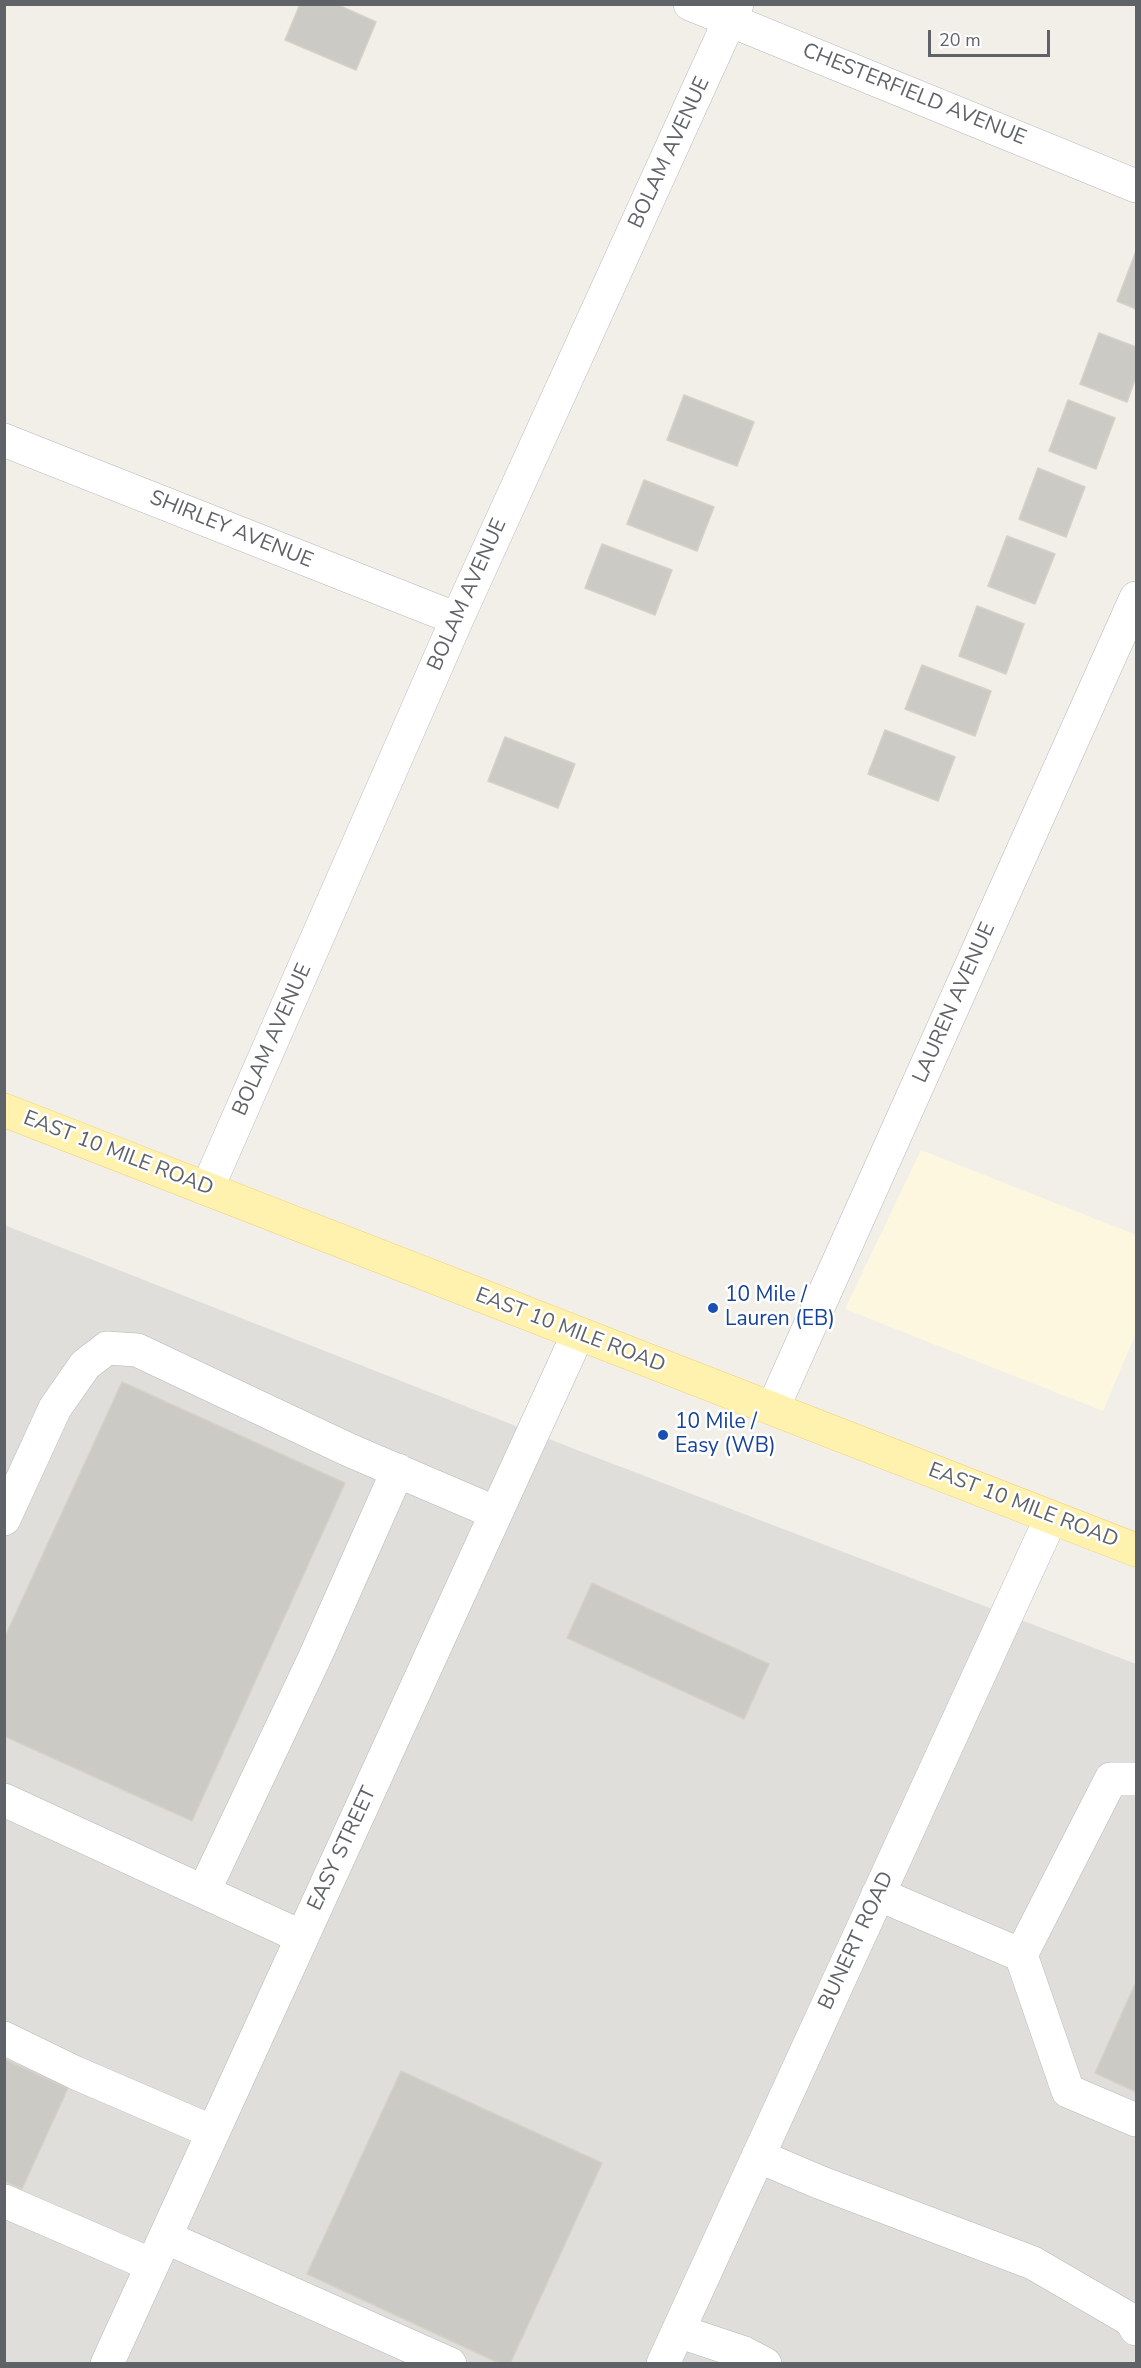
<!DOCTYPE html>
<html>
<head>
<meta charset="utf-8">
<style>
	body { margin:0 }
	#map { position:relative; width:1141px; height:2368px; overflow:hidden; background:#f1efe8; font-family:"Nunito Sans",sans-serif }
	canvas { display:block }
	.frame { position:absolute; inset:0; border:6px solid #5f6368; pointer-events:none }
	.scale { position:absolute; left:928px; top:30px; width:122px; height:27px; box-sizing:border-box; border:3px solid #5f6368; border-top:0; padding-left:8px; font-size:18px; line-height:21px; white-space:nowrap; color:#5f6368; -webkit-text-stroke:4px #fff; paint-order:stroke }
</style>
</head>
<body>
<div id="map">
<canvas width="1141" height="2368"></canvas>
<div class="frame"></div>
<div class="scale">20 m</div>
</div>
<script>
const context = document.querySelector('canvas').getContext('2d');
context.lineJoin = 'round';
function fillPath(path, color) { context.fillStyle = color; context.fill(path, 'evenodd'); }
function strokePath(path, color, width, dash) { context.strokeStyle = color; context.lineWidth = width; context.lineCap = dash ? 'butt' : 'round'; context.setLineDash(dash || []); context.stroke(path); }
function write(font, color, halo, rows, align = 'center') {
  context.font = font + ' "Nunito Sans",sans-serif'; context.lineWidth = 5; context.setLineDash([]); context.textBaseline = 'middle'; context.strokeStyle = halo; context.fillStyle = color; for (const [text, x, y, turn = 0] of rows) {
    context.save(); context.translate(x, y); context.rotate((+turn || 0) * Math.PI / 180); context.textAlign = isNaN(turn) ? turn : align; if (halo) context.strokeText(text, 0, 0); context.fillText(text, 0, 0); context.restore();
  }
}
const commercial = new Path2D(`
	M921,1150L1136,1235V1333L1103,1411L845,1309Z`);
const industrial = new Path2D(`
	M4,1225L582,1452L1136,1664V2363H5Z`);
const building = new Path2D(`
	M300,4H336L376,22L356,70L285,40Z
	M1136,251V309L1117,301Z
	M1099,333L1136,347V377L1127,402L1080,384Z
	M684,395L754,422L737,466L667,440Z
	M1068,400L1115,418L1096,469L1049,451Z
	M1038,468L1085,487L1066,537L1019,519Z
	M644,480L714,507L697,551L627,524Z
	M1007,536L1055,554L1035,604L988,586Z
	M602,544L672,570L655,615L585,588Z
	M977,606L1024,624L1006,674L959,656Z
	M922,665L991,691L975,736L905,709Z
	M885,730L955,757L938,801L868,774Z
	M505,737L575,764L558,808L488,781Z
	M122,1382L345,1483L192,1821L4,1736V1639Z
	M592,1583L769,1664L744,1719L567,1638Z
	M1136,1982V2092L1095,2073Z
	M4,2059L68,2088L22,2189L4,2181Z
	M401,2071L602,2163L510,2364H501L307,2274Z`);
const minor = new Path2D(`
	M690,4L1136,186
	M4,440L457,619
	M207,1189L457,619L737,4
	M773,1408L1136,598
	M4,1519L55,1408L85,1365L107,1348L137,1350L349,1450L496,1513
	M4,1800L302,1937
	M204,1891L315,1657L398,1470
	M878,1894L1021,1955L1111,1779H1136
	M1021,1955L1068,2091L1136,2120
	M4,2038L76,2073L213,2132
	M758,2156L819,2182L1033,2263L1131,2320L1136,2329
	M4,2201L152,2265
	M165,2237L450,2364
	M678,2331L744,2353L765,2364
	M107,2364L578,1334
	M663,2364L1051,1518`);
const major = new Path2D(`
	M4,1110L1136,1550`);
const markers = [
	[713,1308,6,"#1a4fb4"],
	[663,1435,6,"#1a4fb4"]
];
const streetNames = [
	["CHESTERFIELD AVENUE",914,95,22],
	["BOLAM AVENUE",670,153,-65],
	["SHIRLEY AVENUE",231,530,22],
	["BOLAM AVENUE",468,595,-66],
	["LAUREN AVENUE",955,1003,-66],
	["BOLAM AVENUE",273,1040,-66],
	["EAST 10 MILE ROAD",118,1154,21],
	["EAST 10 MILE ROAD",570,1331,21],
	["EAST 10 MILE ROAD",1023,1506,21],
	["EASY STREET",343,1849,-65],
	["BUNERT ROAD",857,1941,-65]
];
const transitNames = [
	["10 Mile /",725,1296],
	["Lauren (EB)",725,1320],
	["10 Mile /",675,1423],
	["Easy (WB)",675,1447]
];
fillPath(commercial, '#fef7e0');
fillPath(industrial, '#e0deda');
fillPath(building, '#cccac5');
strokePath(building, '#d6d1c6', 1.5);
strokePath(minor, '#b5b8bc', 34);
strokePath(major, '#f2c960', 34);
strokePath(minor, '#fff', 33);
strokePath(major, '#fff2af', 33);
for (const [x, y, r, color] of markers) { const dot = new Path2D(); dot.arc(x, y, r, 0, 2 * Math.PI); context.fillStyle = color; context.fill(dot); strokePath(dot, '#fff', 2); }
write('21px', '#5f6368', '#fff', streetNames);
write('21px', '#164399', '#fff', transitNames, 'left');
</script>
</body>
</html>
